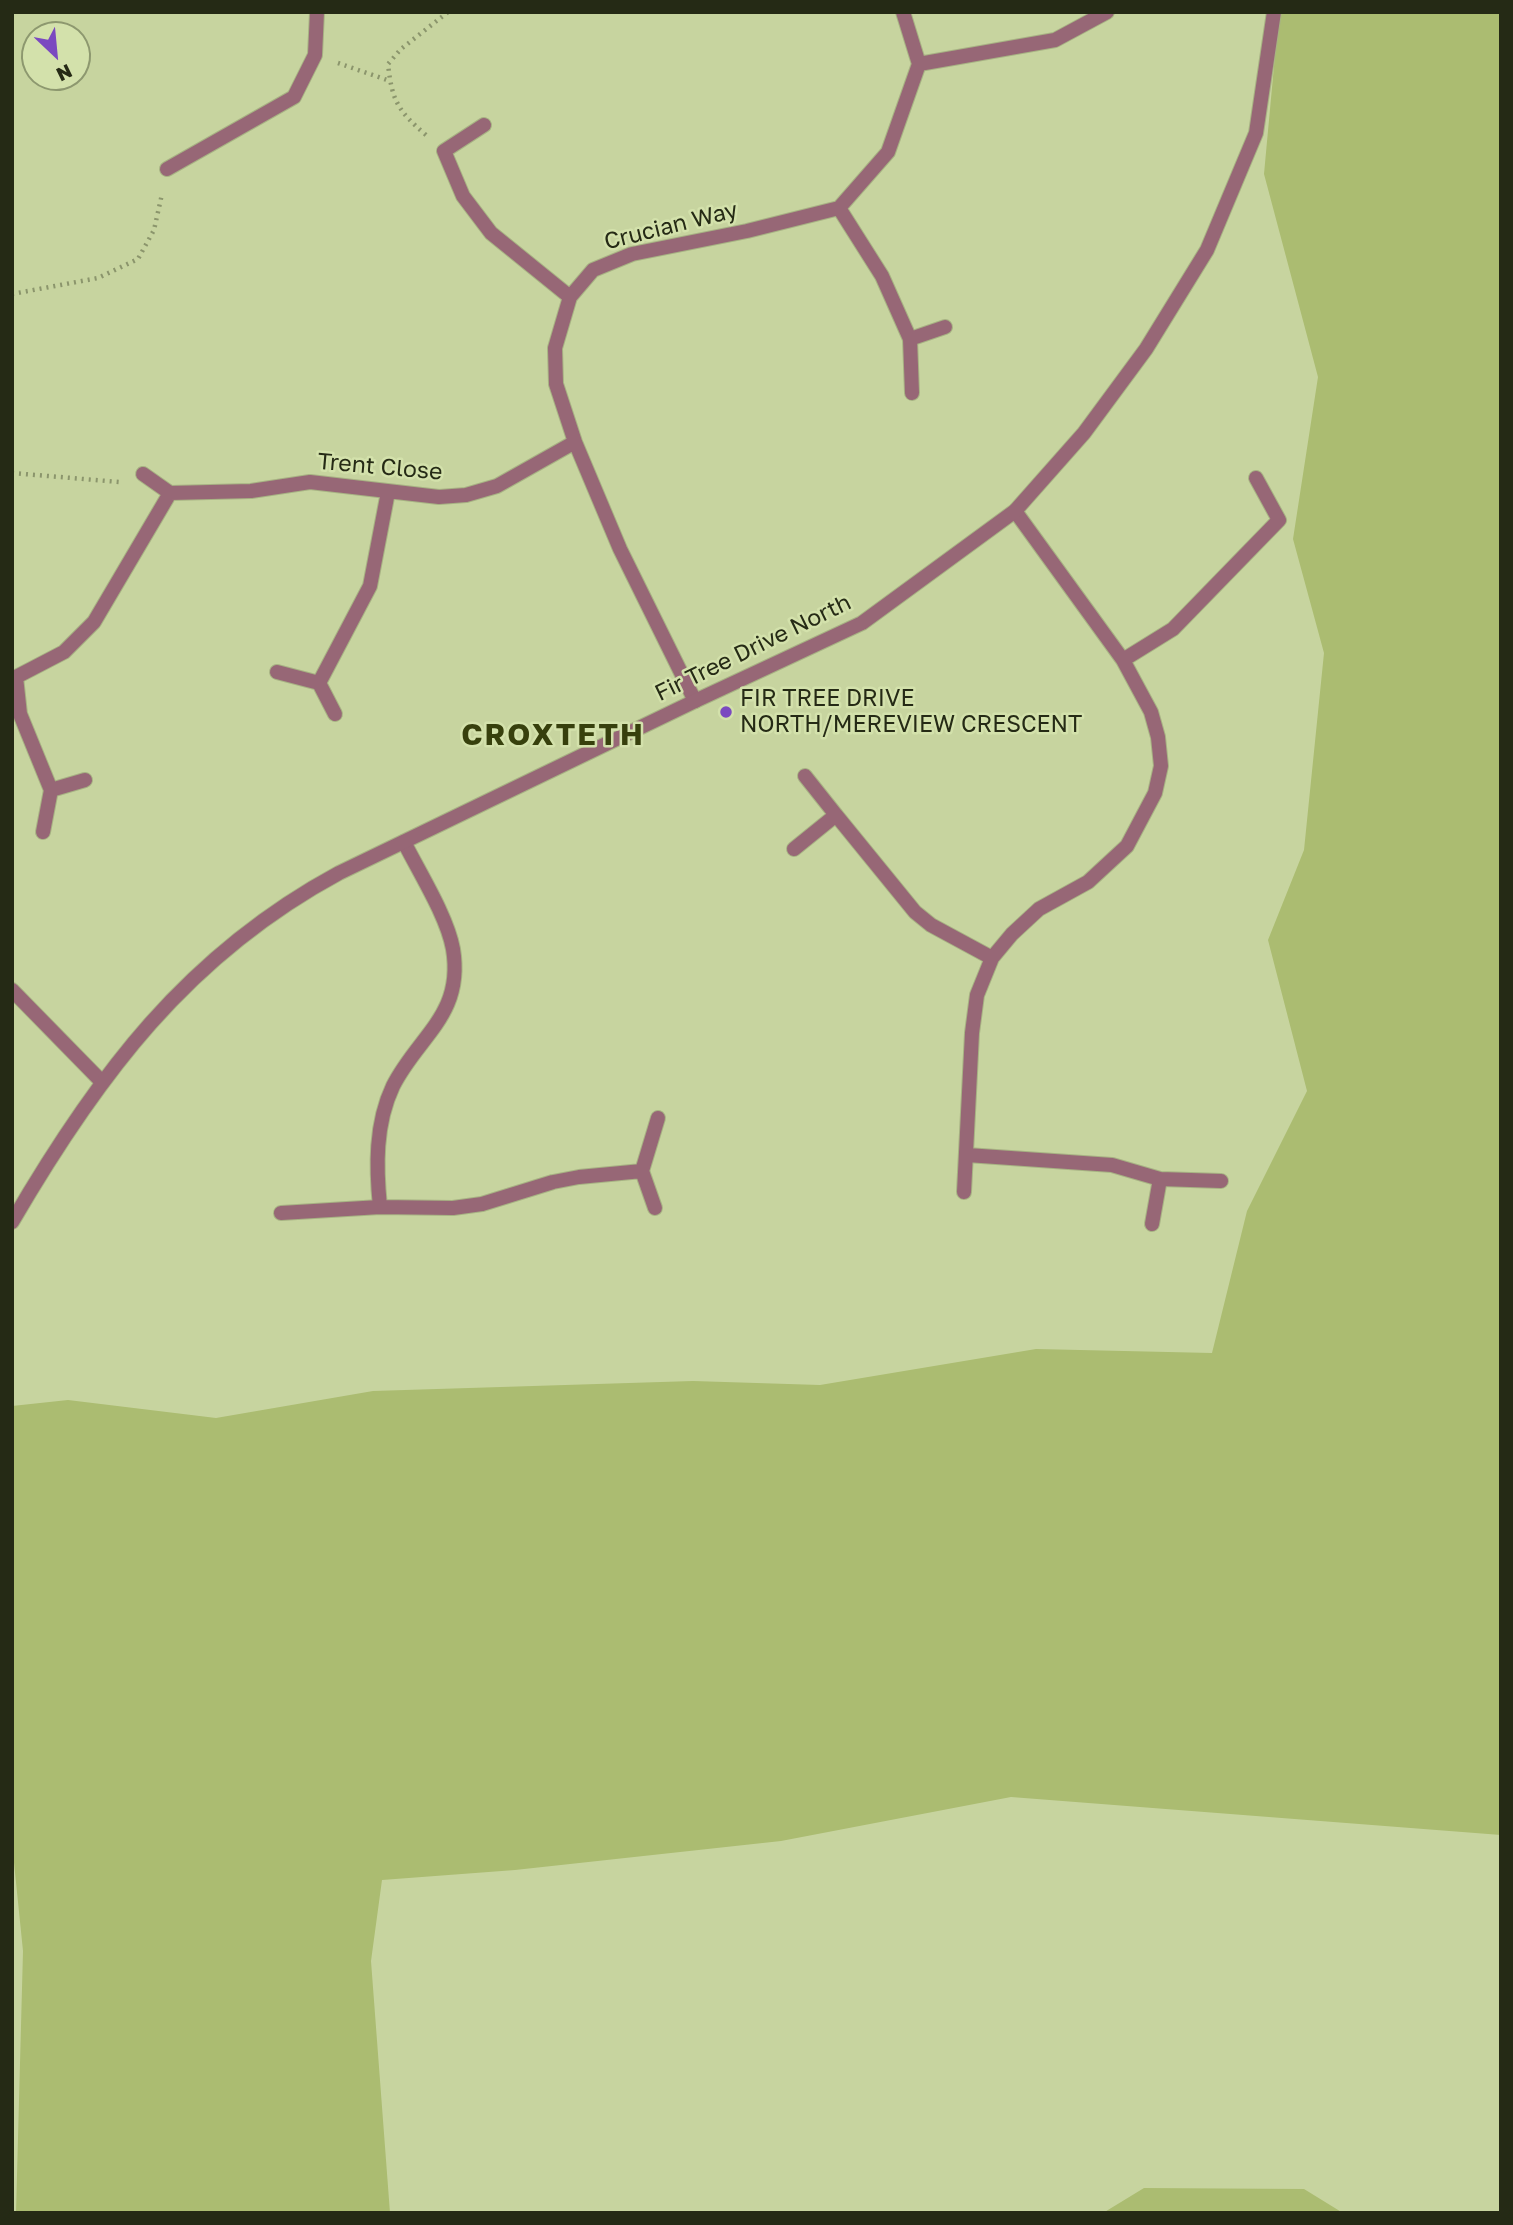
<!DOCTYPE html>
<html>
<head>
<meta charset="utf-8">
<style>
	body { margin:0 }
	#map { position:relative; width:1513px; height:2225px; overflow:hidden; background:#c7d49f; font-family:"Golos Text",sans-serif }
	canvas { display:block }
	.frame { position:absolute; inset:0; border:14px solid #252a15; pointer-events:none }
	.north { position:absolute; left:21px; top:21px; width:70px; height:70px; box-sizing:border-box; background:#d3e1ab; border:2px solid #8d986f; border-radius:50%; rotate:154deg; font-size:19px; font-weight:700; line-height:28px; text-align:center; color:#252a15 }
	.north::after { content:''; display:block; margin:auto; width:24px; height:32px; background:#7b49c0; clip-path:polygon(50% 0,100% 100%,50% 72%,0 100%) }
</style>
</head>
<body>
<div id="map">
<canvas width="1513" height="2225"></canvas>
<div class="frame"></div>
<div class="north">N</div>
</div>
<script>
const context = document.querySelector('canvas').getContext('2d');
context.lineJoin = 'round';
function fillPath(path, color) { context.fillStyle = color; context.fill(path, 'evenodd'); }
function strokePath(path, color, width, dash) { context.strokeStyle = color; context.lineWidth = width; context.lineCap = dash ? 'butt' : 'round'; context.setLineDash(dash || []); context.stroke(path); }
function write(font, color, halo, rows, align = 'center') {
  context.font = font + ' "Golos Text",sans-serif'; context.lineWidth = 5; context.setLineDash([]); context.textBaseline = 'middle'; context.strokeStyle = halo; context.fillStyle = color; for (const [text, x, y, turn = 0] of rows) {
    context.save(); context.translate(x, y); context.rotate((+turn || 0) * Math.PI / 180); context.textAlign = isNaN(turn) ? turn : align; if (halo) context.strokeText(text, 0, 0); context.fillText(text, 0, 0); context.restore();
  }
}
const green = new Path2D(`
	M1279,12H1501V1835L1011,1797L781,1841L515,1870L382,1880L371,1961L390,2213H16L23,1951L12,1843V1406L68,1400L216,1418L373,1391L693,1381L820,1385L1036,1349L1212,1353L1247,1211L1307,1091L1268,940L1304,850L1324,653L1293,539L1318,377L1264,174Z
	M1144,2188L1304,2189L1343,2213H1103Z`);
const path = new Path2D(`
	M338,63L390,81
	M426,135C398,111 392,101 388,64L401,49L448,12
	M12,294L98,278L138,259L154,230L162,194
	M12,473L119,482`);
const service = new Path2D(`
	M12,990L102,1082`);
const minor = new Path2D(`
	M919,64L1055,40L1107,12
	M484,125L444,151L463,196L491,233L570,297
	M167,169L294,97L315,55L317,12
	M839,208L882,276L910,339L912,393
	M910,339L945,327
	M170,493L251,491L310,482L439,497L466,495L497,486L575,442
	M1123,660L1173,629L1279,520L1256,478
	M277,672L319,683L370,586L388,492
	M319,683L335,714
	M695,701L620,549L575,442L556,384L555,348L570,297L593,270L632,254L747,231L839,208L888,152L919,64L903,12
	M51,790L20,714L16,677L64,652L94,622L170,493L143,474
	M836,815L915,912L931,925L992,958
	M43,832L51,790L85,780
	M404,842C419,872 447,916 453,949C464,1015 418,1036 393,1086C375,1124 376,1167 380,1207L453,1208L482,1204L553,1182L579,1177L642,1171
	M794,849L836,815L805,776
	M967,1155L1112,1165L1160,1179
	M964,1192L972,1033L977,995L992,958L1012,934L1039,909L1088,882L1127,846L1155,793L1161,766L1158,737L1151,712L1123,660L1015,511
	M655,1208L642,1171L658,1118
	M281,1213L380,1207
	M1152,1224L1160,1179L1221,1181`);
const tertiary = new Path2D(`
	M12,1222C97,1076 187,955 339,873L695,701L862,623L1015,511L1084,433L1146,349L1207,250L1256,133L1274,12`);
const markers = [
	[726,712,7,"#7b49c0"]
];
const streetNames = [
	["Crucian Way",671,226,-14],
	["Trent Close",380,467,5],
	["Fir Tree Drive North",753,648,-26]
];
const poiNames = [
	["FIR TREE DRIVE",740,699],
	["NORTH/MEREVIEW CRESCENT",740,725]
];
const districtNames = [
	["CROXTETH",553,735]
];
fillPath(green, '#abbc71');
strokePath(service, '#a7b283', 16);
strokePath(minor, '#a7b283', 16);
strokePath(tertiary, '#a7b283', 16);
strokePath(path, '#8b956c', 4.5, [2, 5]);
strokePath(service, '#976776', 14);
strokePath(minor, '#976776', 14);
strokePath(tertiary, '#976776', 14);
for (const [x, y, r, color] of markers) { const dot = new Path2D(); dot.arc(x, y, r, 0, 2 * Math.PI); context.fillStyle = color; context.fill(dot); strokePath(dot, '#d3e1ab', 2.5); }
write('23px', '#252a15', '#d3e1ab', streetNames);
write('23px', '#252a15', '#d3e1ab', poiNames, 'left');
context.letterSpacing = '2px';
write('bold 30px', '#37400d', '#d3e1ab', districtNames);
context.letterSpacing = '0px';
</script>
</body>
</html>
